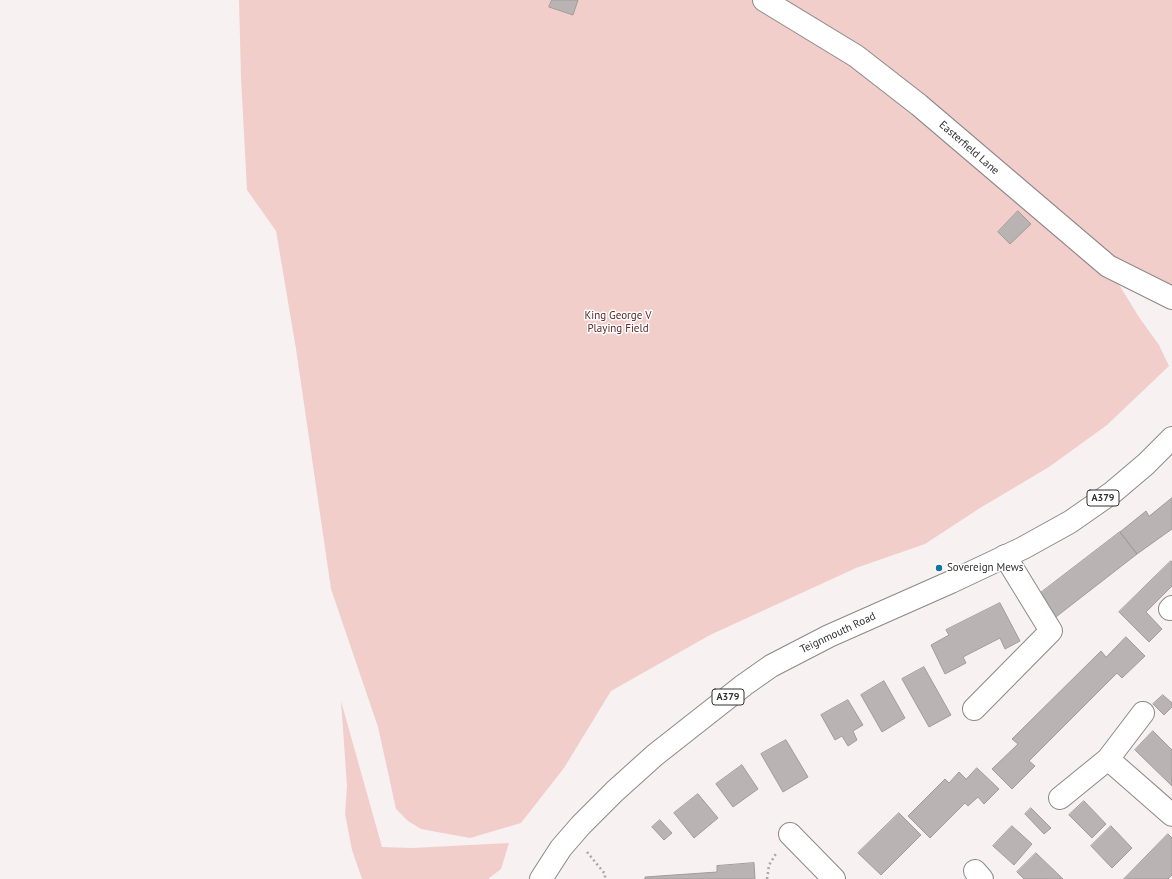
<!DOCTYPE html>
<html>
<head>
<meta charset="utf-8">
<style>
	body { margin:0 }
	canvas { display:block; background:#f7f1f1 }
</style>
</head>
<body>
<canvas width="1172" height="879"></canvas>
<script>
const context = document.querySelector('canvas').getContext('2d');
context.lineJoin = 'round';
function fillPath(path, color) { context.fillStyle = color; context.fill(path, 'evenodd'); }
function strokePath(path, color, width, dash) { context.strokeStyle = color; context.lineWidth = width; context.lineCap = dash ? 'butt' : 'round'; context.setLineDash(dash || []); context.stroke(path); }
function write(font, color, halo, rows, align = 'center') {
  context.font = font + ' "PT Sans",sans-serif'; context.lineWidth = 3; context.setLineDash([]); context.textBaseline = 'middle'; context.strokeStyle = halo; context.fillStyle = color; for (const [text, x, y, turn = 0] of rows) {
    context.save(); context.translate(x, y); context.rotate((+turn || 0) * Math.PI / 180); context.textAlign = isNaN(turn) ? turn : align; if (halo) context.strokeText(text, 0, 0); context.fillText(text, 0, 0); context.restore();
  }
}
const green = new Path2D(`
	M239,0H1172V298L1108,267L1139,317L1159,345L1169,366L1107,425L1049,467L980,508L925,544L856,568L710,635L611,691L564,768L521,823L470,838L421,829L408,821L396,809L378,727L331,589L296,349L276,231L247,190L241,78Z
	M341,701L382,847L412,848L509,843L501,869L488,879H362L352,850L345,814L347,786Z`);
const building = new Path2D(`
	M552,0H578L573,15L549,7Z
	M1018,211L1031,224L1010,244L998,232Z
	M1172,498V529L1137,554L1120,532L1146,511L1149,516Z
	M1120,532L1137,554L1052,620L1034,598Z
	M1171,561L1172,562V586L1146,612L1162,629L1149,642L1119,612Z
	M1000,603L1020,641L1005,649L1000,638L963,657L966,663L945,674L931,645L949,635L946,630Z
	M1126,637L1145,656L1122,678L1117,673L1029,761L1035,766L1012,789L992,769L1018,744L1012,739L1101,651L1106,657Z
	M924,667L951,715L929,727L902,679Z
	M884,681L905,718L882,732L861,695Z
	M1163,695L1172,703V707L1164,715L1153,704Z
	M848,700L863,725L853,731L857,740L848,746L842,736L835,740L821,715Z
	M1153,731L1172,750V786L1135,750Z
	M786,740L808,777L783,792L761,754Z
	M742,765L758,789L733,807L716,784Z
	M977,768L999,789L984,804L978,797L968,806L965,803L930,838L908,816L945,779L949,783L959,772L966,779Z
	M698,794L718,818L694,838L674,813Z
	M1084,801L1106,824L1092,838L1069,815Z
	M1031,808L1051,828L1044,834L1025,814Z
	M899,813L921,835L881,875L858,853Z
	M660,820L672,833L664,840L652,827Z
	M1012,826L1032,844L1014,865L993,846Z
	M1111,826L1132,848L1112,868L1091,846Z
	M1168,834L1172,838V875L1168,879H1124Z
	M1036,853L1063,879H1024L1017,872Z
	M754,863L755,879H645V877L717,872V866Z`);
const path = new Path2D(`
	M587,852L605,874V879
	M767,879L769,865L777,852`);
const minor = new Path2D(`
	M764,0L856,56L919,105L1108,266L1172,298
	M1170,609L1172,607
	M974,709L1051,631L1005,556
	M1108,759L1172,815
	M1060,798L1108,759L1143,713
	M790,834L834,879
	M975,871L982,879`);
const major = new Path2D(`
	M541,879L561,848L581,825L615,791L655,755L744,685L771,666L829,636L951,582L1023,548L1070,522L1113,492L1146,464L1172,438`);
const markers = [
	[939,568,4,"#0f76a1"]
];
const shields = [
	[1103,498,32],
	[728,697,32]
];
const shieldNames = [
	["A379",1103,498],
	["A379",728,697]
];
const streetNames = [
	["Easterfield Lane",969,148,41],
	["Teignmouth Road",838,633,-25]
];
const parkNames = [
	["King George V",618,316],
	["Playing Field",618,329]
];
const poiNames = [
	["Sovereign Mews",947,568]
];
fillPath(green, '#f2cecb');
fillPath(building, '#b9b4b3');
strokePath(building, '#a19c9b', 1);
strokePath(minor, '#8d8888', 24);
strokePath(major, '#8d8888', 24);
strokePath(path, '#aaa5a5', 2.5, [2, 3]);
strokePath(minor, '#fff', 22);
strokePath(major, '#fff', 22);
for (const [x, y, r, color] of markers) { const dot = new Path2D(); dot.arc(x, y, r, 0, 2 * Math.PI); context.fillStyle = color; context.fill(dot); strokePath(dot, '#fff', 1.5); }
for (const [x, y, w] of shields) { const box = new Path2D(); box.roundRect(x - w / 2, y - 8, w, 16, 3); context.fillStyle = '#fff'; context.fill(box); strokePath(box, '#323030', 1); }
write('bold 10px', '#323030', null, shieldNames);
write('11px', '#323030', '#fff', streetNames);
write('11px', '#5d2523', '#fff', parkNames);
write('11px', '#323030', '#fff', poiNames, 'left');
</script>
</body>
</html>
